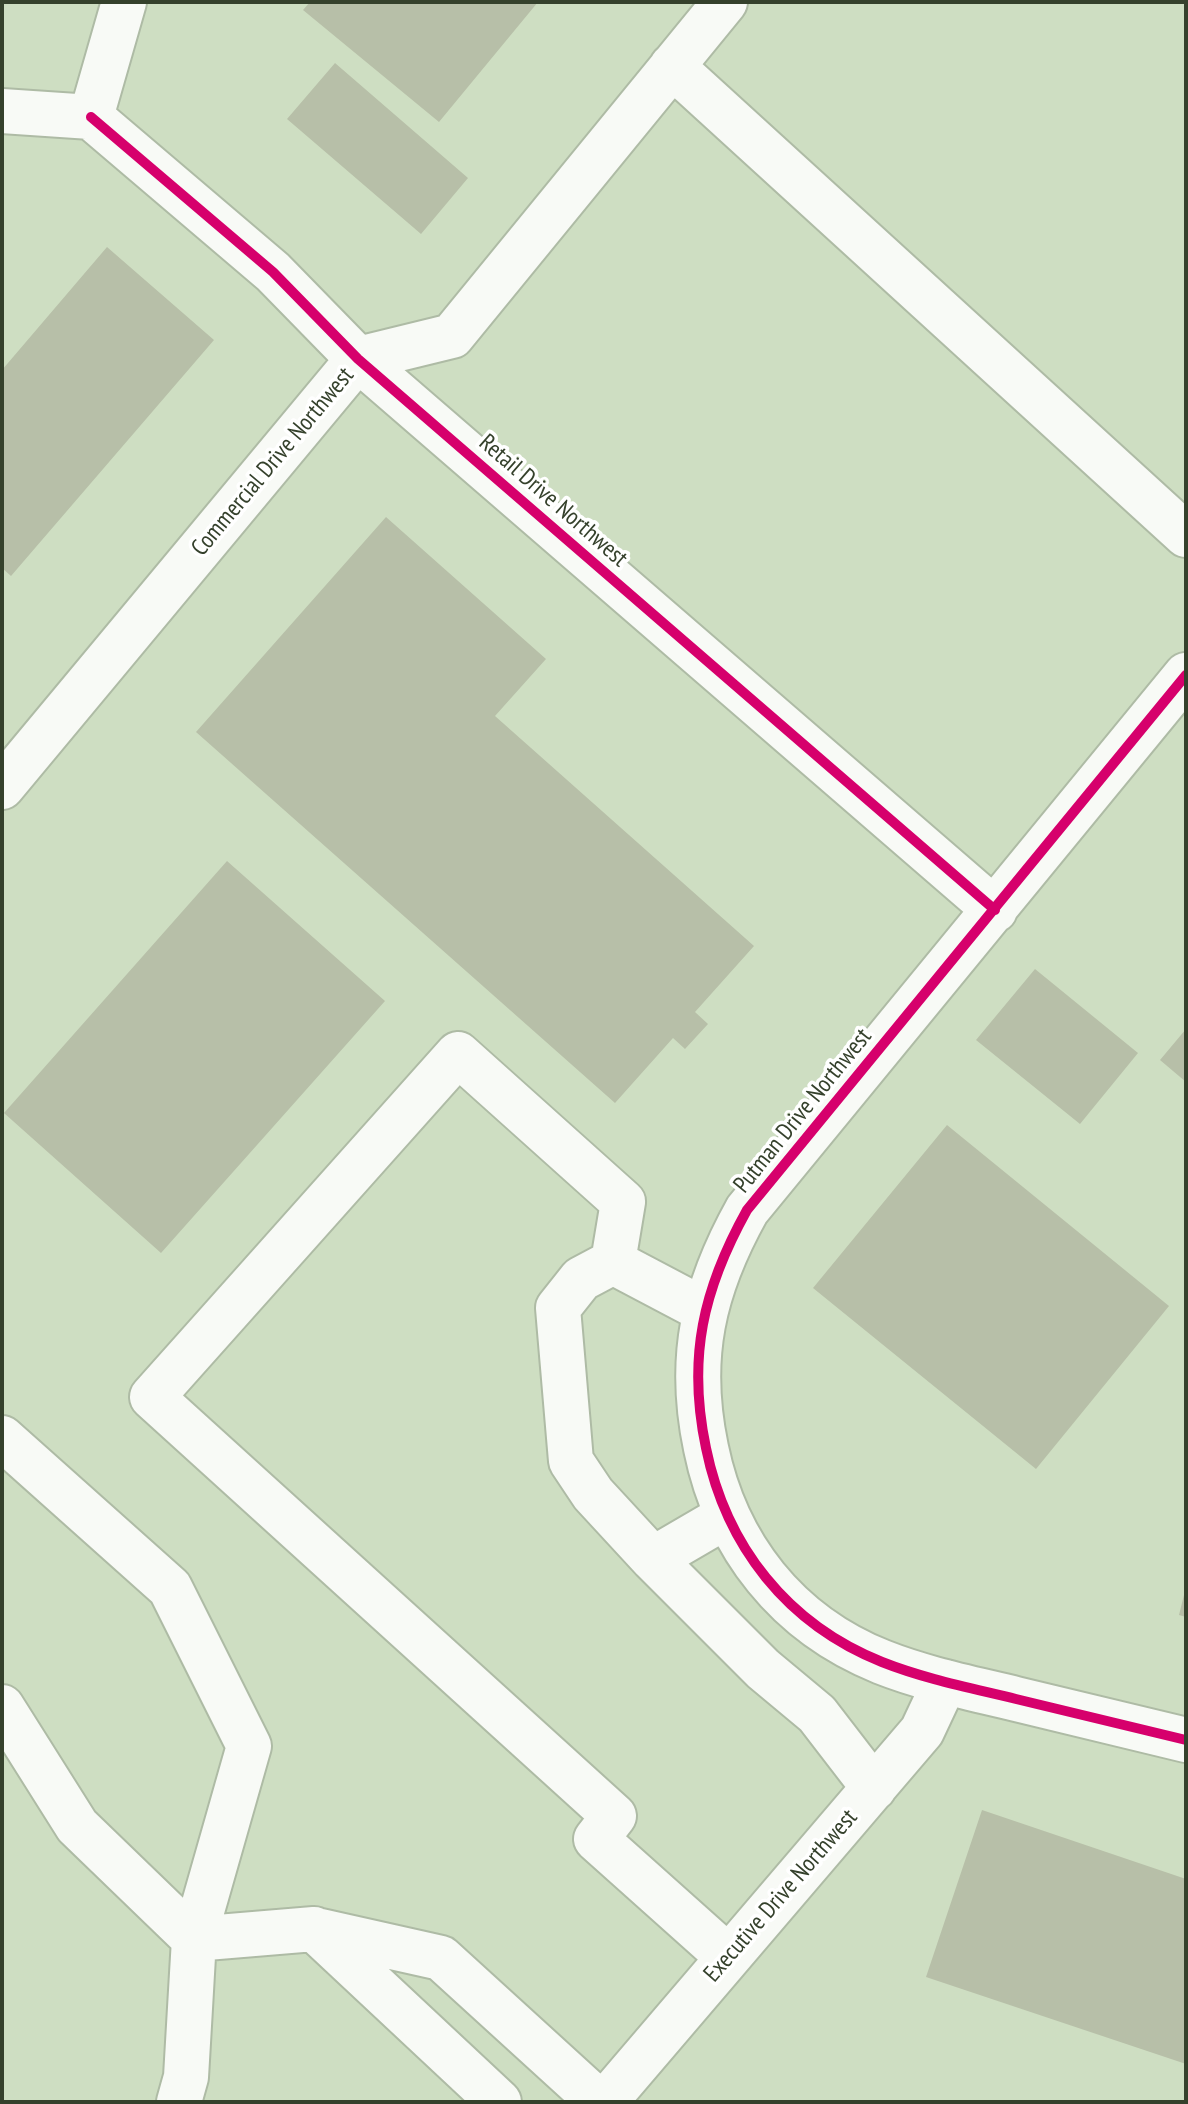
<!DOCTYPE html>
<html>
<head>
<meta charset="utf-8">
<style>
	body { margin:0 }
	#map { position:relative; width:1188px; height:2104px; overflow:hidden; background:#cedec2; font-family:"PT Sans Narrow",sans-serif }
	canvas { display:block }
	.frame { position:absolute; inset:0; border:4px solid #35412c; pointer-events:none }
</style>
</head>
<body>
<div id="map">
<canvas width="1188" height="2104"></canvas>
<div class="frame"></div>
</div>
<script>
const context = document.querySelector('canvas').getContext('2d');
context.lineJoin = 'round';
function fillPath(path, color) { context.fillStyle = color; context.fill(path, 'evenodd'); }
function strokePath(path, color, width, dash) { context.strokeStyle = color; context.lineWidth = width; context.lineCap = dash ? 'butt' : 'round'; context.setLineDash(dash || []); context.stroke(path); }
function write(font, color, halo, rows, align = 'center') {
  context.font = font + ' "PT Sans Narrow",sans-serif'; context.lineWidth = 7; context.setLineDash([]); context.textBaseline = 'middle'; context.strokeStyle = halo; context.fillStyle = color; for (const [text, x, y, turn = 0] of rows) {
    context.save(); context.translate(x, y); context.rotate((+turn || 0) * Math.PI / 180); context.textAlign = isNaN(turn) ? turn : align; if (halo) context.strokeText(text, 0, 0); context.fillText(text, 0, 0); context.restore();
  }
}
const building = new Path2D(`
	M310,2H538L439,122L303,10Z
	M335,63L468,178L421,234L287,119Z
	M107,247L214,340L11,576L2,568V370Z
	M386,517L546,659L495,716L754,946L695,1012L708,1024L685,1049L673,1038L615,1103L196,732Z
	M227,861L385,1001L161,1253L4,1113Z
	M1035,969L1138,1053L1080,1124L976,1040Z
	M1186,1029V1082L1160,1060Z
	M947,1125L1169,1306L1036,1469L813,1288Z
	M1185,1591H1186V1617L1179,1615Z
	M982,1810L1186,1879V2064L926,1977Z`);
const minor = new Path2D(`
	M672,66L1186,535
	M2,111L91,117
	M91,117L273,272L358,359L995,910
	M91,117L124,2
	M1186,675L747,1210C703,1289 687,1358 706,1448C726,1546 787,1624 882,1662C925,1679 971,1688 1016,1699C1072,1713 1129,1726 1186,1740
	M2,787L358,359L452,336L725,2
	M613,1262L581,1279L558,1308L571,1461L593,1494L653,1559L725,1517
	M704,1310L613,1262L623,1202L458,1054L152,1397L614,1816L596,1839L728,1957
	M2,1438L170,1588L249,1746L194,1939L77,1826L2,1707
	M653,1559L763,1669L817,1714L874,1788
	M316,1930L441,1958L599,2102
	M179,2102L186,2077L194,1939L314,1929L499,2102
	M605,2102L922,1731L945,1682`);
const cycleway = new Path2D(`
	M91,117L273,272L358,359L995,910
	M1186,675L747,1210C703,1289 687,1358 706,1448C726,1546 787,1624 882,1662C925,1679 971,1688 1016,1699C1072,1713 1129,1726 1186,1740`);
const streetNames = [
	["Commercial Drive Northwest",273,462,-50],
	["Retail Drive Northwest",553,501,41],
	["Putman Drive Northwest",803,1111,-51],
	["Executive Drive Northwest",781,1896,-49]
];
fillPath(building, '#b7bfa8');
strokePath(minor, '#aebba5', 48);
strokePath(minor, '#f8faf6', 44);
strokePath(cycleway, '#d6006c', 10);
write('24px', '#35412c', '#fff', streetNames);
</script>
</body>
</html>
